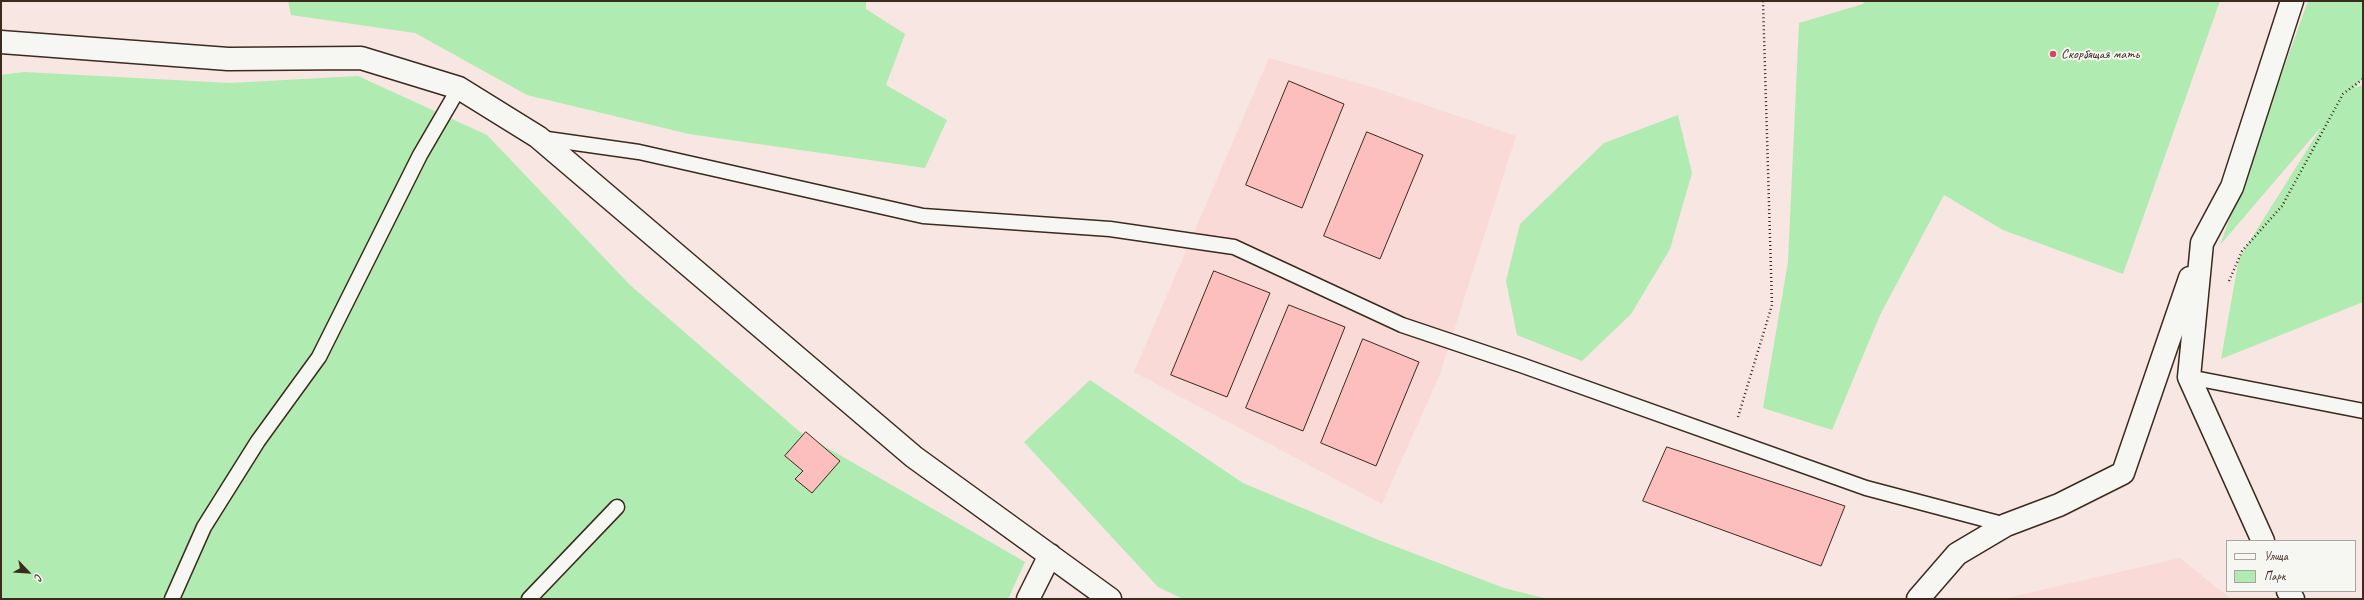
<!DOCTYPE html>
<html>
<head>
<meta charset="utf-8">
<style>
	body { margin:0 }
	#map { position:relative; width:2364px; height:600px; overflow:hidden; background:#f8e6e2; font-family:Caveat,sans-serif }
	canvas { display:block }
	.frame { position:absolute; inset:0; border:2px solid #3b2a1e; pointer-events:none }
	.legend { position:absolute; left:2226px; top:540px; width:130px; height:52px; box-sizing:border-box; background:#f6f6f2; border:1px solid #aba49d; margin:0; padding:5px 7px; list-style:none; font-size:12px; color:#3b2a1e }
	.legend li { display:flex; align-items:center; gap:8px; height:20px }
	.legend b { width:20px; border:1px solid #aba49d }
	.north { position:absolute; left:8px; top:552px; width:40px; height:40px; -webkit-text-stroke:3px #f6f6f2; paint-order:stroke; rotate:115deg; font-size:11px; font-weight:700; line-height:16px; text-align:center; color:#3b2a1e }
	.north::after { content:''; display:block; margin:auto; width:14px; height:18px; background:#3b2a1e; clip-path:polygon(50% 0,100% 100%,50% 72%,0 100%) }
</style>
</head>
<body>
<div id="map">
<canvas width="2364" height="600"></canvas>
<div class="frame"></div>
<ul class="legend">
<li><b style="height:5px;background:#f6f6f2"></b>Улица</li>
<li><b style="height:11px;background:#b0ebb1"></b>Парк</li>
</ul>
<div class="north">С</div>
</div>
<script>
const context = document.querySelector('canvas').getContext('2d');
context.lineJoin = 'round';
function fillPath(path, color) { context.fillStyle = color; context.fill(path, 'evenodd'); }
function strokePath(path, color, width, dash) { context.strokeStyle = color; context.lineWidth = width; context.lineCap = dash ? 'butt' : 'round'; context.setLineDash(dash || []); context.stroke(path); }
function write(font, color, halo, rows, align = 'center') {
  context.font = font + ' Caveat,sans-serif'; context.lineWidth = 4; context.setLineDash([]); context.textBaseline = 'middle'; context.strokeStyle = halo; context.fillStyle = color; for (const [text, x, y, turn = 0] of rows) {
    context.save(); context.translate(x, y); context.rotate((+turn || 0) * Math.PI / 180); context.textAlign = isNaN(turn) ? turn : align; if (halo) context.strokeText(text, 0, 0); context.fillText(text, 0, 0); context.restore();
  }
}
const built = new Path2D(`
	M1269,58L1376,88L1516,136L1440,374L1382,504L1134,372Z
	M2180,558L2231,599H2002Z`);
const green = new Path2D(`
	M288,1H866V9L905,34L886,85L947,120L925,168L689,134L527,95L415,33L291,15Z
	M1865,1H2220L2123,274L2003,230L1944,195L1880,315L1832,430L1763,408L1788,262L1799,23L1863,4Z
	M2308,1H2363V78L2354,88L2363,85V302L2221,359L2239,258L2322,126L2220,245Z
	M24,72L230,83L358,76L487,135L630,285L800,432L1025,562L1008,599H1V75Z
	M1678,115L1692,173L1670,249L1631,314L1582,361L1517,335L1506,281L1520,224L1604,143Z
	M1090,380L1243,483L1376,539L1504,588L1548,599H1183L1158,587L1024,442Z`);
const building = new Path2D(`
	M1289,81L1344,104L1302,208L1246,185Z
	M1367,132L1423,155L1380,259L1324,236Z
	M1214,271L1270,293L1227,397L1171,375Z
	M1289,305L1345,327L1303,431L1246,408Z
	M1363,339L1419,362L1376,466L1321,443Z
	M806,432L840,461L812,493L795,479L803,471L785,456Z
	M1667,447L1845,506L1821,566L1643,501Z`);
const path = new Path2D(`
	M2229,281L2242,251L2282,206L2343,94L2363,79
	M1738,417L1772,305L1763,1`);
const lane = new Path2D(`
	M540,138L639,152L923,216L1110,229L1234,247L1402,325L1521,365L1866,488L2006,525
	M2189,377L2363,411
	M172,599L204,527L258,441L319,357L420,155L459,88
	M529,599L617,507`);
const street = new Path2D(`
	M1,42L228,59L361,58L459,88L538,137L914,457L1110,599
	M2263,541L2189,377L2202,243L2232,187L2292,1
	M2288,591L2293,599
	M1028,599L1050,555
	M1918,599L1957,554L2006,525L2059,505L2123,473L2190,278`);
const markers = [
	[2053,54,4,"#d1495b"]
];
const poiNames = [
	["Скорбящая мать",2061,54]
];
fillPath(built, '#f9dad7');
fillPath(green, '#b0ebb1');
fillPath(building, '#fcbfbd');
strokePath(building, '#3b2a1e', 1);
strokePath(lane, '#3b2a1e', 17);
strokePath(street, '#3b2a1e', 25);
strokePath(path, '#3b2a1e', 2.5, [1, 3]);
strokePath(lane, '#f6f6f2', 14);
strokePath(street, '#f6f6f2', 22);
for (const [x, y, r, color] of markers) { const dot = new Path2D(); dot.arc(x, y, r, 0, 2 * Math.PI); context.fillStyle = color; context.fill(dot); strokePath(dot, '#f6f6f2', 1.5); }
write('14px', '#3b2a1e', '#f6f6f2', poiNames, 'left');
</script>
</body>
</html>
